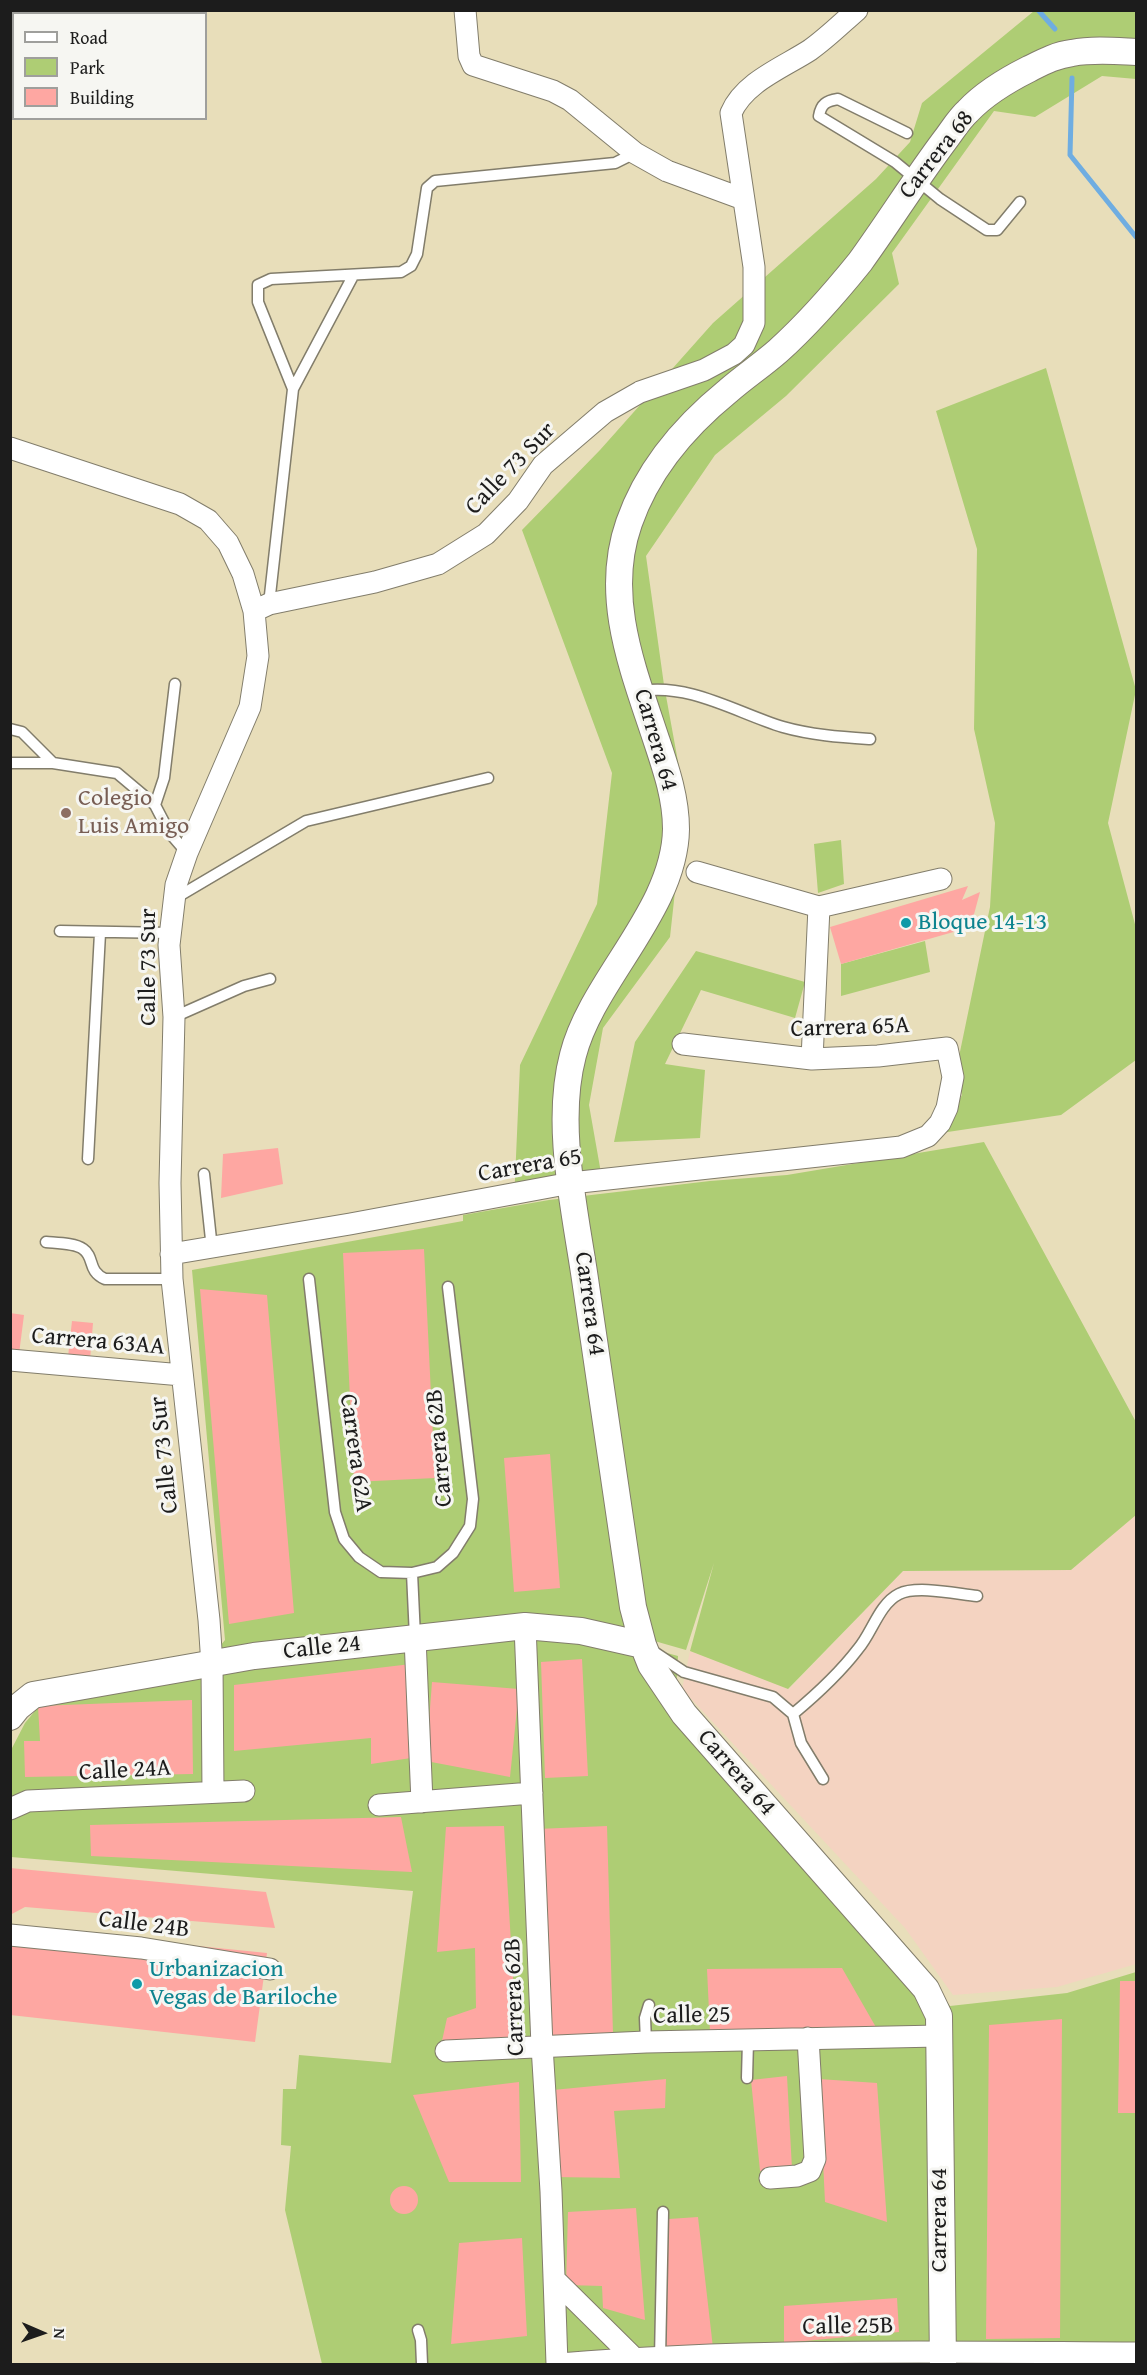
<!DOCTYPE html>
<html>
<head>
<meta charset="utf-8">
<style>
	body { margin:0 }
	#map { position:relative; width:1147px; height:2375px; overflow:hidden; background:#e8deba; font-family:"Gentium Book Plus",serif }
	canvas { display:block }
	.frame { position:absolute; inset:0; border:12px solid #1c1c1c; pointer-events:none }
	.legend { position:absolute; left:12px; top:12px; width:195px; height:108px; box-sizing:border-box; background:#f6f6f2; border:2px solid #9f9f9c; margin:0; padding:8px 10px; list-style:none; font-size:18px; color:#1c1c1c }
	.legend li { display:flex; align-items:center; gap:12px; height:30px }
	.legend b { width:30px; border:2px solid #9f9f9c }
	.north { position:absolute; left:12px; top:2303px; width:60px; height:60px; -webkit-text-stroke:4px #f6f6f2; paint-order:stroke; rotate:92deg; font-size:16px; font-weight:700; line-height:24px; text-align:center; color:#1c1c1c }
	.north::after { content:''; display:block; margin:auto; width:21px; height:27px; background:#1c1c1c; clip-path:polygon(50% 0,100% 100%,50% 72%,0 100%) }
</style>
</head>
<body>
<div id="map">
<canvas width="1147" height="2375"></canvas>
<div class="frame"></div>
<ul class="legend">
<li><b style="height:8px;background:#fff"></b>Road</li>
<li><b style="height:16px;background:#aecd74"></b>Park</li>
<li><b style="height:16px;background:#fea7a2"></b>Building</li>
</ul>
<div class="north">N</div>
</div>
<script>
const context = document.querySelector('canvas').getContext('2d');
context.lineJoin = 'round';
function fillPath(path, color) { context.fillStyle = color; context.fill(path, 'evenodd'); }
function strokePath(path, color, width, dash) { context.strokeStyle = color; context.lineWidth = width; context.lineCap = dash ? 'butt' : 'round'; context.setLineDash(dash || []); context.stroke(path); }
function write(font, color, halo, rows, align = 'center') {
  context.font = font + ' "Gentium Book Plus",serif'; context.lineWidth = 6; context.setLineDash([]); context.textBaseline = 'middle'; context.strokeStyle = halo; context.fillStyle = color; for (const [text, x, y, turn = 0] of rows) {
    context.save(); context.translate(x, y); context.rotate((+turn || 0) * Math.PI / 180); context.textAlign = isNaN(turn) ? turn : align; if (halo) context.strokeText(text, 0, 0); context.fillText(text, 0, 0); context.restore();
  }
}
const built = new Path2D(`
	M1136,1515V1964L1057,1987L953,1995L905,1928L682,1689L690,1651L789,1689L903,1571L1071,1570Z`);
const green = new Path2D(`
	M1034,11H1136V79L1102,76L1035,117L994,111L892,253L899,284L786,396L715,455L646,556L664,685L685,800L670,937L603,1028L589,1105L604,1190L514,1202L520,1065L597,904L612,773L522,530L600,450L713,323L876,179L910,142L922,103Z
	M1046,368L1136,690L1108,823L1136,928V1060L1061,1115L941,1133L962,1095L956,1071L990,907L995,823L974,729L977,549L936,411Z
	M841,840L844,884L818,893L814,844Z
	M925,941L930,972L841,996V964Z
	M696,951L805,982L795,1018L701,990L665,1064L705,1070L700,1138L614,1142L635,1042Z
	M984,1142L1136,1422V1515L1071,1570L903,1571L788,1689L690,1651L714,1563L686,1650L644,1638L610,1624L612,1638L678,1656L676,1694L909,1949L950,2006L1067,1993L1136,1972V2364H322L285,2210L291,2146L281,2145L283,2089H296L299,2055L391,2063L413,1891L11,1857V1750L25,1723L49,1694L192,1680L225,1640L192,1270L463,1221V1215L549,1200L710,1181L787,1175Z`);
const stream = new Path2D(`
	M1038,10L1055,29
	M1072,78L1070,155L1136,237`);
const building = new Path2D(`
	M968,886L962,900L980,892L973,918L968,919L971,927L841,964L830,927Z
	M278,1148L283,1184L221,1198L223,1154Z
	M424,1249L435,1478L354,1482L343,1253Z
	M200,1289L267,1295L294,1613L229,1624Z
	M10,1313L24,1315L19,1354L10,1353Z
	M72,1321L93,1323L90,1360L68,1357Z
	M550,1454L560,1588L514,1592L504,1458Z
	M582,1659L588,1776L545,1778L541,1662Z
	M411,1664V1758L371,1764V1738L234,1751V1685Z
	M432,1682L519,1689L510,1777L426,1761Z
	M192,1700L193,1774L25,1777L24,1741H40L38,1706Z
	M401,1817L412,1872L91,1856L90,1825Z
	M504,1826L517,2044L442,2041L447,2018L476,2008L475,1948L437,1952L446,1827Z
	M607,1826L613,2034L546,2038L537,1829Z
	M10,1868L266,1892L275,1928L25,1907L10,1915Z
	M10,1927L267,1953L255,2042L10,2015Z
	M842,1968L877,2029L710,2032L707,1969Z
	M1120,1981H1136V2113H1118Z
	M1062,2019L1060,2338L986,2339L989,2025Z
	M787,2076L792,2169L760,2171L751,2080Z
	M666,2079L665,2108L614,2111L620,2178L553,2177V2090Z
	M819,2079L877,2083L887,2222L825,2202Z
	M519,2082L521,2182H449L413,2095Z
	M390 2200a14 14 0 1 1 28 0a14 14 0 1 1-28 0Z
	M636,2208L645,2320L603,2308L602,2286L566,2285L568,2212Z
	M698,2217L713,2348L665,2349L669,2219Z
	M522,2238L527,2336L451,2344L459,2243Z
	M897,2298L899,2332L784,2343V2306Z`);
const service = new Path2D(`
	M907,133L838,99C826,101 821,104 819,116L895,162L940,199L987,230H997L1020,202
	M293,389L258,302V285L271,279L401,272L411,266L417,254L427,188L435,181L615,163L635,153
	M269,604L293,389L353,276
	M641,691C690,683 737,713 783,727C811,735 841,737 870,739
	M10,729L22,732L53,763
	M10,763H53L117,773L155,805L169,832L187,853
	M155,805L164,778L175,684
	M174,899L306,821L488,778
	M60,931L170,933
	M174,1017L244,986L270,979
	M88,1159L100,933
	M204,1174L212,1249
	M46,1242C56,1243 75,1243 83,1249C95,1257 87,1271 105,1279H172
	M309,1279L335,1512L344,1539L359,1557L381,1572L412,1573L415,1637
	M412,1573L437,1567L453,1553L470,1526L473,1499L448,1287
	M651,1650L684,1672L773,1697L793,1714L801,1743L823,1779
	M793,1714C817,1694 839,1674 858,1649C872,1633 879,1604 899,1594C917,1585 957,1594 977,1596
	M646,2042L645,2018L649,2005
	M747,2078L748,2041
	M418,2330L421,2340L422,2364
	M660,2358L663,2212`);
const minor = new Path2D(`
	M465,10L469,56L473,65L553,91L570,100L635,153L667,171L743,199
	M10,448L180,504L208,520L228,543L243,574L254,611L258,656L250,707L187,853L176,885L169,945L174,1017L170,1183L172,1279L209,1620L212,1665L213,1792
	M254,611L269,604L375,582L438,564L486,534L518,501L543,465L605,412L640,392L704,370L734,354L744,345L754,323V267L731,113C744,82 784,67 810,50C827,38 842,23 857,10
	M697,872L819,907L941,879
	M812,1059L819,907
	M171,1254L350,1224L571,1183L901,1147L928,1136L940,1123L947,1108L953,1077L947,1048L878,1056L812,1059L683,1044
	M10,1360L182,1375
	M525,1626L542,2046L551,2191L557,2364
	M415,1638L422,1802
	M379,1805L532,1793
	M10,1809L28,1801L244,1791
	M10,1935L141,1948L270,1969
	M446,2051L646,2042L939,2036
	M770,2178L797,2176L810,2171L815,2159L808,2038
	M554,2279L640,2364
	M560,2364C752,2348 945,2352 1136,2353`);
const tertiary = new Path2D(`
	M10,1717L18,1707L33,1695L254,1656L525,1626L581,1631L643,1645
	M943,2364L939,2016L926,1989L684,1714L651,1665L643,1645L633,1607C617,1500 602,1393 586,1286C576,1214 554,1126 573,1055C592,980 675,910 676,829C676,798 666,769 656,739C633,669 603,597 629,523C647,471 685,426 728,391C744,377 762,365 778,351C808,324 835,293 860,262C889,222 915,180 945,140C952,131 959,119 968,111C985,93 1007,80 1029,69C1043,62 1056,55 1072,53C1093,49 1115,51 1136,52`);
const markers = [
	[66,813,6,"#8d6e63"],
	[906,923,6,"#0f9aa8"],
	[137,1984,6,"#0f9aa8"]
];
const streetNames = [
	["Carrera 68",937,155,-52],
	["Calle 73 Sur",511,469,-46],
	["Carrera 64",655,740,74],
	["Calle 73 Sur",149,967,-90],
	["Carrera 65A",850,1028,-2],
	["Carrera 65",530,1166,-10],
	["Carrera 64",589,1304,82],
	["Carrera 63AA",98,1342,5],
	["Carrera 62B",440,1448,-95],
	["Carrera 62A",355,1453,82],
	["Calle 73 Sur",165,1455,-96],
	["Calle 24",322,1648,-6],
	["Calle 24A",125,1771,-3],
	["Carrera 64",736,1773,49],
	["Calle 24B",144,1925,7],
	["Carrera 62B",515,1997,-92],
	["Calle 25",692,2016,-1],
	["Carrera 64",940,2220,-90],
	["Calle 25B",848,2327,-1]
];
const educationNames = [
	["Colegio",78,799],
	["Luis Amigo",78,827]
];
const cultureNames = [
	["Bloque 14-13",918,923],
	["Urbanizacion",149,1970],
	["Vegas de Bariloche",149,1998]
];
fillPath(built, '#f4d3c1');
fillPath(green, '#aecd74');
strokePath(stream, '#6fade1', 5);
fillPath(building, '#fea7a2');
strokePath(service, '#827d6b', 13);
strokePath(minor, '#827d6b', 23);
strokePath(tertiary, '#827d6b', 28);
strokePath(service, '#fff', 10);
strokePath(minor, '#fff', 21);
strokePath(tertiary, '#fff', 26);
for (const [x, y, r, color] of markers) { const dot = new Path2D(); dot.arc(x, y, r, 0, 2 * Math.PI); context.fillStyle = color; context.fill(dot); strokePath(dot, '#f6f6f2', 2); }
write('24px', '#1c1c1c', '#f6f6f2', streetNames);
write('24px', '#785e54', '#f6f6f2', educationNames, 'left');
write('24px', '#0d838f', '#f6f6f2', cultureNames, 'left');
</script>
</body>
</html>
